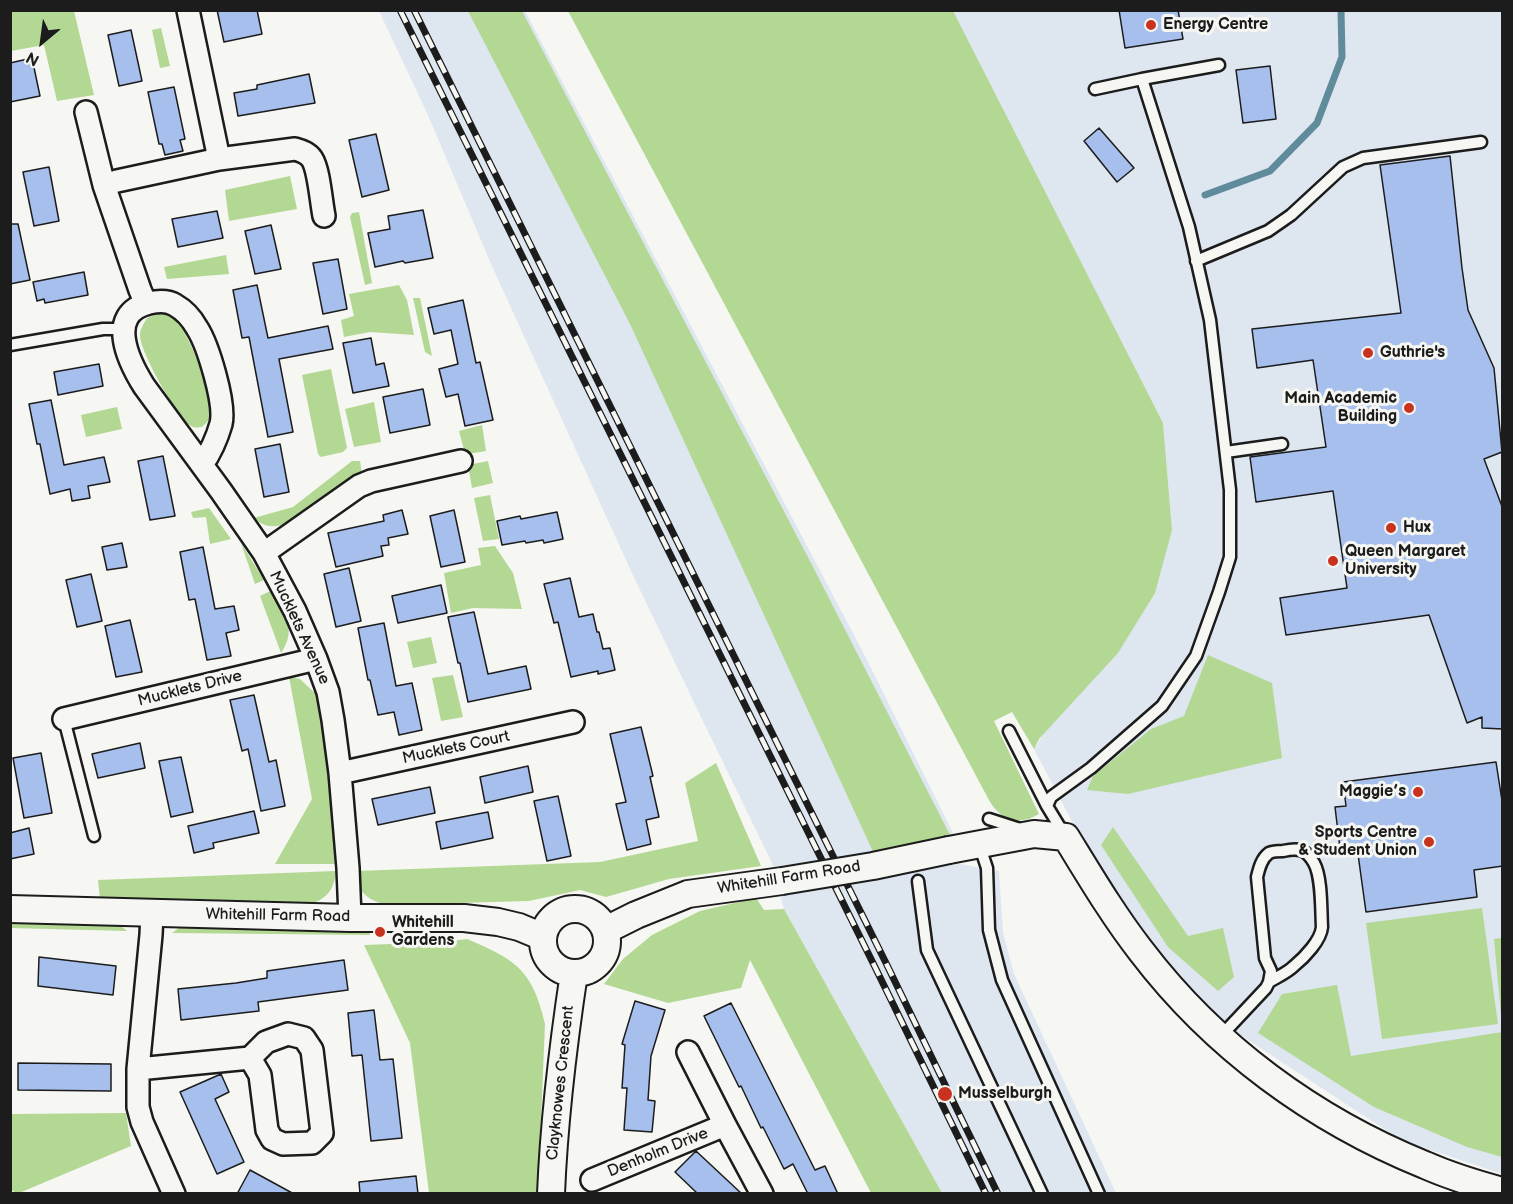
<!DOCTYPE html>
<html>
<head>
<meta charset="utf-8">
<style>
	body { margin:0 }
	#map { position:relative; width:1513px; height:1204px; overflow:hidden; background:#f6f6f2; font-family:"Balsamiq Sans",sans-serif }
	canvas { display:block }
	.frame { position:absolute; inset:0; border:12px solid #1c1c1c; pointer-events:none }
	.north { position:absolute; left:12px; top:12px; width:60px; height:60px; -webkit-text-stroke:4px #f6f6f2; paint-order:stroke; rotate:209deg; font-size:16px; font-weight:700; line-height:24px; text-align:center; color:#1c1c1c }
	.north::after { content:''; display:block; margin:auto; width:21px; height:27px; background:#1c1c1c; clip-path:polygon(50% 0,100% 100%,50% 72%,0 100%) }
</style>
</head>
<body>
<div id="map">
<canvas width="1513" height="1204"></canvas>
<div class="frame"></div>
<div class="north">N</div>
</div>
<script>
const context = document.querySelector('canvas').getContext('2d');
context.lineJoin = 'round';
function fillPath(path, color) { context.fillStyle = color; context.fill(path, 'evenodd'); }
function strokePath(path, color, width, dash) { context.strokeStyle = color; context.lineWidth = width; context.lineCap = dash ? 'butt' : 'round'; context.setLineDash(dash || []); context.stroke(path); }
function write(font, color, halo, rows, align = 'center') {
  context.font = font + ' "Balsamiq Sans",sans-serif'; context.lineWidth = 6; context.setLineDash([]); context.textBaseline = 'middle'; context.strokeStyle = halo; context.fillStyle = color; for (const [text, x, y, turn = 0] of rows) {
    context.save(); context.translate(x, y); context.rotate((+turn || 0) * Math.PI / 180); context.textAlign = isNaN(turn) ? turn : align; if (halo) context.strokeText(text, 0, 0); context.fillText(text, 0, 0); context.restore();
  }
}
const built = new Path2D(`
	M379,11H525L865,656L954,835L875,856L882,871L954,863L999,871L1003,933L1014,974L1116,1193H942L784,909L772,863L701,717L631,571L492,266L427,113Z
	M948,11H1502V1174L1401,1140L1242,1036L1149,953L1097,869L1034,749L1172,530L1163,423L1044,198Z`);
const green = new Path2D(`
	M11,10L74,11L94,95L57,101L44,45L11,51Z
	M468,11H522L811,563L950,835L935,840L875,856L630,324Z
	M568,11H953L1163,423L1172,530L1155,593L1118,653L1039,739L1034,749L1012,712L994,721L1039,814C1020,826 1002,821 990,802Z
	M161,28L170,66L160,68L152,30Z
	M290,176L297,209L229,221L225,190Z
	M359,212L372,283L365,285L350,217L352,213Z
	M226,255L229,274L167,279L164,267Z
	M399,285L407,300L414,335L370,332L344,337L341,320L354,316L349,294Z
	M413,298H420L432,356L425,352Z
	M162,313L174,315C194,347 209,381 211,418L202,427C199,427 196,428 193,427C179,422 139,350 140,335C140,329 144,323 147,318Z
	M331,369L347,448L343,452L321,457L318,454L302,375Z
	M374,402L381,442L354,447L345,409Z
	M117,407L122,429L86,437L81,415Z
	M482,425L486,451L468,454H465L459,431Z
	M352,461H360L362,474L289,523C275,527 266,529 254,518L293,507Z
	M488,461L493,483L472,488L468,465Z
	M490,495L499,539L483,541L474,498Z
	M209,508L231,539L210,544L206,517L193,518L191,512Z
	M241,543L264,580L255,584Z
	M495,546L513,573L522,609L473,608L451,613L444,573L481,565L478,548Z
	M272,590C284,613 298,628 281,653L260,596Z
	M431,637L437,663L413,668L407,642Z
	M1208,655L1272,683L1282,758L1128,794L1087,790L1093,776L1151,729L1184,716Z
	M453,675L463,717L441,721L432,678Z
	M289,677L300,679L317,695L323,716L332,782L338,864H275L312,799Z
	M716,763L761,866L669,879L606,897L580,890L529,901L386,905C375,902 363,897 358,885C357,881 357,875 357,871L600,862L698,841L685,783Z
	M1113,827L1188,936L1223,928L1234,977L1218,991L1168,947L1101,845Z
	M336,871C334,891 327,898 309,905L100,899L98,880Z
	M756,898L764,910L784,909L942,1193H871L750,960L741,988L668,1003L604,984L623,959L652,935L700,911Z
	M1482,908L1498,1024L1382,1039L1366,923Z
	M11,921L114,924L121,926L127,931L11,928Z
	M188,926L370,929V935L172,933L179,928Z
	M444,926L441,933L391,935L390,929Z
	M1502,938V1026L1494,939Z
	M467,939C515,959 533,970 545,1024L538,1193H429L410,1043L364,945L445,942Z
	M1337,985L1351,1056L1502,1032V1157L1467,1147L1374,1107L1258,1033L1282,994Z
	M126,1113L131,1146L19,1193H15L11,1189V1114Z`);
const stream = new Path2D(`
	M1205,195L1270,171L1317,123L1342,57L1341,10`);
const building = new Path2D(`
	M217,10H257L262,34L224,42Z
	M1119,10H1178L1183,39L1125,48Z
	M131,30L142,81L119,86L108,35Z
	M32,58L40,96L10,102V63Z
	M1270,66L1276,119L1243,123L1236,70Z
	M309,74L315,103L238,116L234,93L257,89V85Z
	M174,87L185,139L180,140L183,151L165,155L162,144H159L148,92Z
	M1099,128L1134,168L1117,182L1084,141Z
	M376,134L389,190L362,197L349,140Z
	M1450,156L1462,268L1468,310L1494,368L1502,452L1484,459L1503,509V729L1482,728V717L1467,723L1429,615L1286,635L1280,598L1347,588L1333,491L1256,502L1250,457L1326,447L1313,360L1257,368L1252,329L1401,313L1380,165Z
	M49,167L59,221L34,226L23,172Z
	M423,210L433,258L405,263L403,261L375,267L368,233L390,229L388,216Z
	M217,211L223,238L178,247L172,219Z
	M10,224H18L30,280L10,284Z
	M271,225L281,269L255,274L245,231Z
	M338,259L347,309L323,314L313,263Z
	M84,272L88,295L45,303L44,299L37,301L33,282Z
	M257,285L268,338L328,326L333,349L279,359L293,432L268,437L249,337L242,338L233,290Z
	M463,300L476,363L480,362L493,420L465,426L458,394L446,397L439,369L458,364L451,330L434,334L428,308Z
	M371,338L376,365L384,363L389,386L353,393L343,343Z
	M99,364L103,386L58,395L54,372Z
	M423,389L430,425L390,433L383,397Z
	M51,400L64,465L104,457L110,482L88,486L90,498L72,501L70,489L50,494L40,444H37L29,404Z
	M280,444L289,492L264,497L255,449Z
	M163,456L175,516L150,520L138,461Z
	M402,510L408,534L388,538L389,545L381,546L383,556L336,567L328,533L384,521L383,515Z
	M454,510L465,562L441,567L430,516Z
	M557,512L563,539L544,543L543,540L526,543L525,541L502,545L497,521L520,516L521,519Z
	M122,543L127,567L107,570L102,547Z
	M203,547L215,609L234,606L239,630L226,633L231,656L207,660L195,599L189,600L180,552Z
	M349,568L361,621L336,627L324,574Z
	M91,574L102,621L77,627L66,580Z
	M570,578L579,617L593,614L597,632H599L603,649L610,648L615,670L598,674V671L571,677L558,622L554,623L544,584Z
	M441,585L447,613L398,623L392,596Z
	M474,612L488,674L526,666L531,689L468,702L460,663H458L448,617Z
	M130,620L142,672L116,677L105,626Z
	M384,623L396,686L412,683L422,730L399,735L394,712L378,715L370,680H368L358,628Z
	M254,695L269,762L276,760L285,806L261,811L248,749L242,751L230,700Z
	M641,727L653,776L650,777L659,817L646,820L651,844L627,850L616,804L626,802L610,734Z
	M140,743L145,768L98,778L92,754Z
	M41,753L52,813L24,818L13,758Z
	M181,757L193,812L171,817L159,761Z
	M1496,762L1503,807V866L1474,870L1477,897L1366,912L1357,847L1340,849L1335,807L1346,806L1343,782Z
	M528,766L533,792L485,803L480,777Z
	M430,787L435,813L378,825L372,799Z
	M558,796L571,856L547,861L534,801Z
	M254,811L259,833L213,843L214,848L194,853L188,826Z
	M488,812L493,838L441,849L436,822Z
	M29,828L34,854L10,859V833Z
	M39,957L116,966L113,995L38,986Z
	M344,960L348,990L258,1002L259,1011L181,1020L178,989L236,983L267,978V971Z
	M635,1001L665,1010L651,1056L648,1100L655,1101L652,1132L624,1130L627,1088H622L625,1045L622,1044Z
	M731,1003L815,1170L825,1166L838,1194H808L793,1164L784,1169L763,1127L761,1128L741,1086L739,1087L704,1016Z
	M374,1010L380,1060L393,1059L402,1138L371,1141L362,1055L352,1056L348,1013Z
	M18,1063L111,1064V1091L18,1090Z
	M221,1074L229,1092L215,1099L244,1162L217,1174L180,1092Z
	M696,1151L742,1194H698L675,1172Z
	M250,1170L294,1194H237Z
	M416,1176L418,1194H360L359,1182Z`);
const service = new Path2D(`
	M1095,89L1142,79
	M1196,261L1268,231L1291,215L1343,167L1363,158L1481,142
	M10,345L103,329H123
	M1226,452L1282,444
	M64,719L94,836
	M1009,731L1047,806
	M989,819L1023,830
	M1064,834L1047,806L1051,797L1091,768L1162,706L1196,656L1219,592L1230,557V490L1210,320L1189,227L1142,79L1219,65
	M979,844L987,868L989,930L1002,980L1099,1194
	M918,881L927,950L1042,1194
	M1220,1037L1266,988L1269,982L1271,971L1265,958L1257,877C1259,869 1261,859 1269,853C1273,851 1279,851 1283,851C1297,848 1306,848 1314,863C1322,877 1321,910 1322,927C1321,940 1305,957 1294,966C1287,973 1277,977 1269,982`);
const minor = new Path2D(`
	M188,10L219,159
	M86,112L104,185L140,290L146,304
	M104,185L117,181L219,159L295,149C302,151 308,153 312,159C319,170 321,201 324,216
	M202,465C210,453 217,438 221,424C226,404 208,345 197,328C192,319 184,310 175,305C167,300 158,301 149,303C105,314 129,362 144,386L221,491L264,553L295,611L316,659L328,692L333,720L340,773L348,868L350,918
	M264,553L359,486L371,481L461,461
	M64,719L316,659
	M340,773L573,722
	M152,913L151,935L138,1069V1107L142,1122L174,1194
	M688,1052L725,1125L762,1194
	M138,1069L250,1058L266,1042L288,1034L304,1038L312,1050L322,1133L312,1143L283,1144L272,1139L267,1130L260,1075L250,1058
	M592,1180L725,1125`);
const tertiary = new Path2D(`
	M949,850L1034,834L1066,837C1090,876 1113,915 1141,951C1214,1047 1314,1120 1425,1165C1450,1176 1476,1184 1502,1191
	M543 941a32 32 0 1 1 64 0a32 32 0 1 1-64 0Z
	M10,909L350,918H464L498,922L519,927L543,937
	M606,930L636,915L688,894L782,881
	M551,1194C554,1120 563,1046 574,973`);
const rail = new Path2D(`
	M400,10L874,965L986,1194
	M414,10L885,961L998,1194`);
const tertiaryBridge = new Path2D(`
	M782,881L873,866L949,850`);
const markers = [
	[1151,25,6,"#c8321e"],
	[1368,353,6,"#c8321e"],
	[1409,408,6,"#c8321e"],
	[1391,528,6,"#c8321e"],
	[1333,561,6,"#c8321e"],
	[1418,792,6,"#c8321e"],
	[1429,842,6,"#c8321e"],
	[380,932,6,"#c8321e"],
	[945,1094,8,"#c8321e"]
];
const poiNames = [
	["Energy Centre",1163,25],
	["Guthrie's",1380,353],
	["Main Academic",1397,399,"right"],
	["Building",1397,417,"right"],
	["Hux",1403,528],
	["Queen Margaret",1345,552],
	["University",1345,570],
	["Maggie’s",1406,792,"right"],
	["Sports Centre",1417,833,"right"],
	["& Student Union",1417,851,"right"],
	["Whitehill",392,923],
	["Gardens",392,941],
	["Musselburgh",958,1094]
];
const streetNames = [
	["Mucklets Avenue",299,628,65],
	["Mucklets Drive",190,689,-14],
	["Mucklets Court",456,748,-12],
	["Whitehill Farm Road",789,878,-9],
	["Whitehill Farm Road",278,916,1],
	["Clayknowes Crescent",561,1083,-84],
	["Denholm Drive",658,1153,-22]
];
fillPath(built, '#dee6f0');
fillPath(green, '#b3d893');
strokePath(stream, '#608b9b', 7);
fillPath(building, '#a7bfed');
strokePath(building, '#1c1c1c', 1.5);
strokePath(service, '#1c1c1c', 15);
strokePath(minor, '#1c1c1c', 26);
strokePath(tertiary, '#1c1c1c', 30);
strokePath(service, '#f6f6f2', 10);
strokePath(minor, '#f6f6f2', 21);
strokePath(tertiary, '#f6f6f2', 26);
strokePath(rail, '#1c1c1c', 7);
strokePath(rail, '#f6f6f2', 4.5, [14]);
strokePath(tertiaryBridge, '#1c1c1c', 30, []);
strokePath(tertiaryBridge, '#f6f6f2', 26);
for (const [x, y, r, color] of markers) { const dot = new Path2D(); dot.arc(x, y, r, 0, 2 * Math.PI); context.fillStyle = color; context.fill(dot); strokePath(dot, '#f6f6f2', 2); }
write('bold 16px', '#1c1c1c', '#f6f6f2', poiNames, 'left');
write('16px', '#1c1c1c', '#f6f6f2', streetNames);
</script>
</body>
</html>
